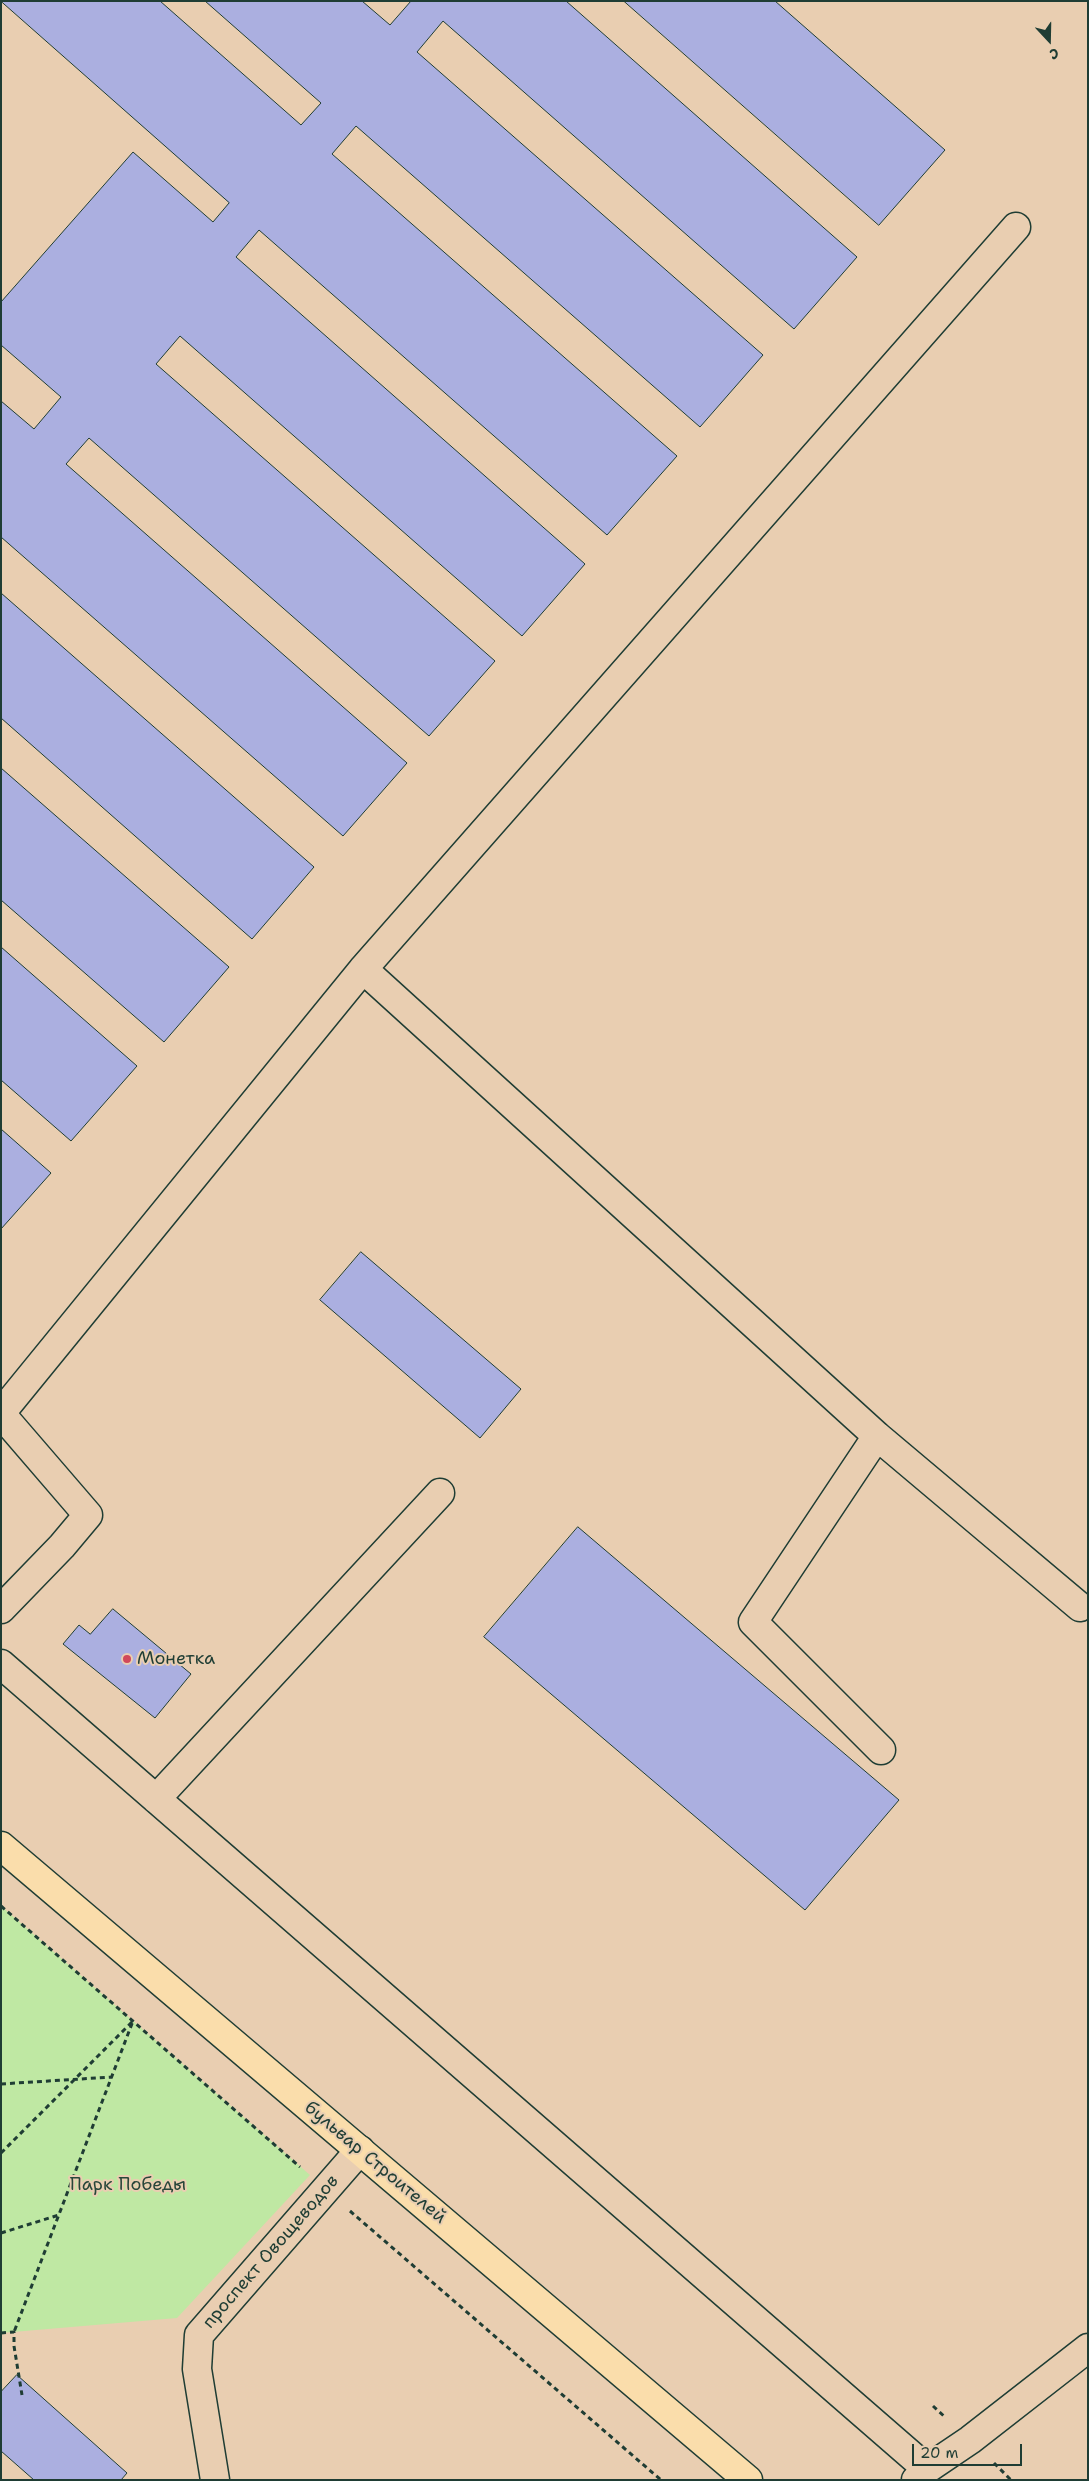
<!DOCTYPE html>
<html>
<head>
<meta charset="utf-8">
<style>
	body { margin:0 }
	#map { position:relative; width:1089px; height:2481px; overflow:hidden; background:#e9ceb1; font-family:"Shantell Sans",sans-serif }
	canvas { display:block }
	.frame { position:absolute; inset:0; border:2px solid #1f3d34; pointer-events:none }
	.north { position:absolute; left:1024px; top:15px; width:50px; height:50px; -webkit-text-stroke:4px #e9ceb1; paint-order:stroke; rotate:159deg; font-size:14px; font-weight:700; line-height:20px; text-align:center; color:#1f3d34 }
	.north::after { content:''; display:block; margin:auto; width:18px; height:22px; background:#1f3d34; clip-path:polygon(50% 0,100% 100%,50% 72%,0 100%) }
	.scale { position:absolute; left:912px; top:2444px; width:110px; height:22px; box-sizing:border-box; border:2px solid #1f3d34; border-top:0; padding-left:6px; font-size:15px; line-height:18px; white-space:nowrap; color:#1f3d34; -webkit-text-stroke:4px #e9ceb1; paint-order:stroke }
</style>
</head>
<body>
<div id="map">
<canvas width="1089" height="2481"></canvas>
<div class="frame"></div>
<div class="north">С</div>
<div class="scale">20 m</div>
</div>
<script>
const context = document.querySelector('canvas').getContext('2d');
context.lineJoin = 'round';
function fillPath(path, color) { context.fillStyle = color; context.fill(path, 'evenodd'); }
function strokePath(path, color, width, dash) { context.strokeStyle = color; context.lineWidth = width; context.lineCap = dash ? 'butt' : 'round'; context.setLineDash(dash || []); context.stroke(path); }
function write(font, color, halo, rows, align = 'center') {
  context.font = font + ' "Shantell Sans",sans-serif'; context.lineWidth = 4; context.setLineDash([]); context.textBaseline = 'middle'; context.strokeStyle = halo; context.fillStyle = color; for (const [text, x, y, turn = 0] of rows) {
    context.save(); context.translate(x, y); context.rotate((+turn || 0) * Math.PI / 180); context.textAlign = isNaN(turn) ? turn : align; if (halo) context.strokeText(text, 0, 0); context.fillText(text, 0, 0); context.restore();
  }
}
const green = new Path2D(`
	M1,1906L310,2175L177,2318L1,2333Z`);
const building = new Path2D(`
	M1,1H160L301,125L321,103L205,1H362L390,25L411,1H566L857,257L794,329L443,21L417,52L763,355L700,427L356,126L332,154L677,456L607,535L259,230L236,257L585,564L522,636L180,336L156,364L495,661L429,736L89,438L66,464L407,763L343,836L1,537V401L34,429L61,397L1,345V302L133,152L213,222L229,203Z
	M624,1H775L945,150L879,225Z
	M1,593L314,867L252,939L1,718Z
	M1,768L229,967L164,1042L1,900Z
	M1,947L137,1066L71,1141L1,1080Z
	M1,1129L51,1173L1,1229Z
	M361,1252L521,1389L480,1438L320,1300Z
	M578,1527L899,1800L805,1910L484,1637Z
	M113,1609L191,1674L155,1718L63,1644L79,1625L90,1634Z
	M17,2375L127,2473L121,2480H34L1,2451V2392Z`);
const path = new Path2D(`
	M1,1906L300,2167
	M1,2084L112,2077
	M1,2153L133,2021L14,2332
	M350,2211L661,2480
	M1,2233L59,2215
	M1,2333L14,2332V2346L22,2395
	M933,2406L946,2418
	M994,2463L1011,2480`);
const minor = new Path2D(`
	M363,969L877,1436L753,1622L881,1750
	M1,1413L363,969L1016,227
	M1,1414L88,1515L62,1546L1,1609
	M877,1436L1080,1607
	M1,1664L927,2469
	M156,1799L440,1493
	M215,2480L197,2369L199,2335L360,2150
	M916,2480L927,2469L970,2440L1088,2348`);
const major = new Path2D(`
	M1,1846L748,2480`);
const markers = [
	[127,1659,5,"#d1495b"]
];
const poiNames = [
	["Монетка",137,1659]
];
const streetNames = [
	["бульвар Строителей",375,2163,40],
	["проспект Овощеводов",271,2252,-49]
];
const parkNames = [
	["Парк Победы",128,2185]
];
fillPath(green, '#bfe8a3');
fillPath(building, '#abafe0');
strokePath(building, '#1f3d34', 1);
strokePath(minor, '#1f3d34', 31);
strokePath(major, '#1f3d34', 31);
strokePath(path, '#1f3d34', 3, [5, 4]);
strokePath(minor, '#e9ceb1', 28);
strokePath(major, '#faddab', 28);
for (const [x, y, r, color] of markers) { const dot = new Path2D(); dot.arc(x, y, r, 0, 2 * Math.PI); context.fillStyle = color; context.fill(dot); strokePath(dot, '#e9ceb1', 2); }
write('18px', '#1f3d34', '#e9ceb1', poiNames, 'left');
write('18px', '#1f3d34', '#e9ceb1', streetNames);
write('18px', '#27463a', '#e9ceb1', parkNames);
</script>
</body>
</html>
